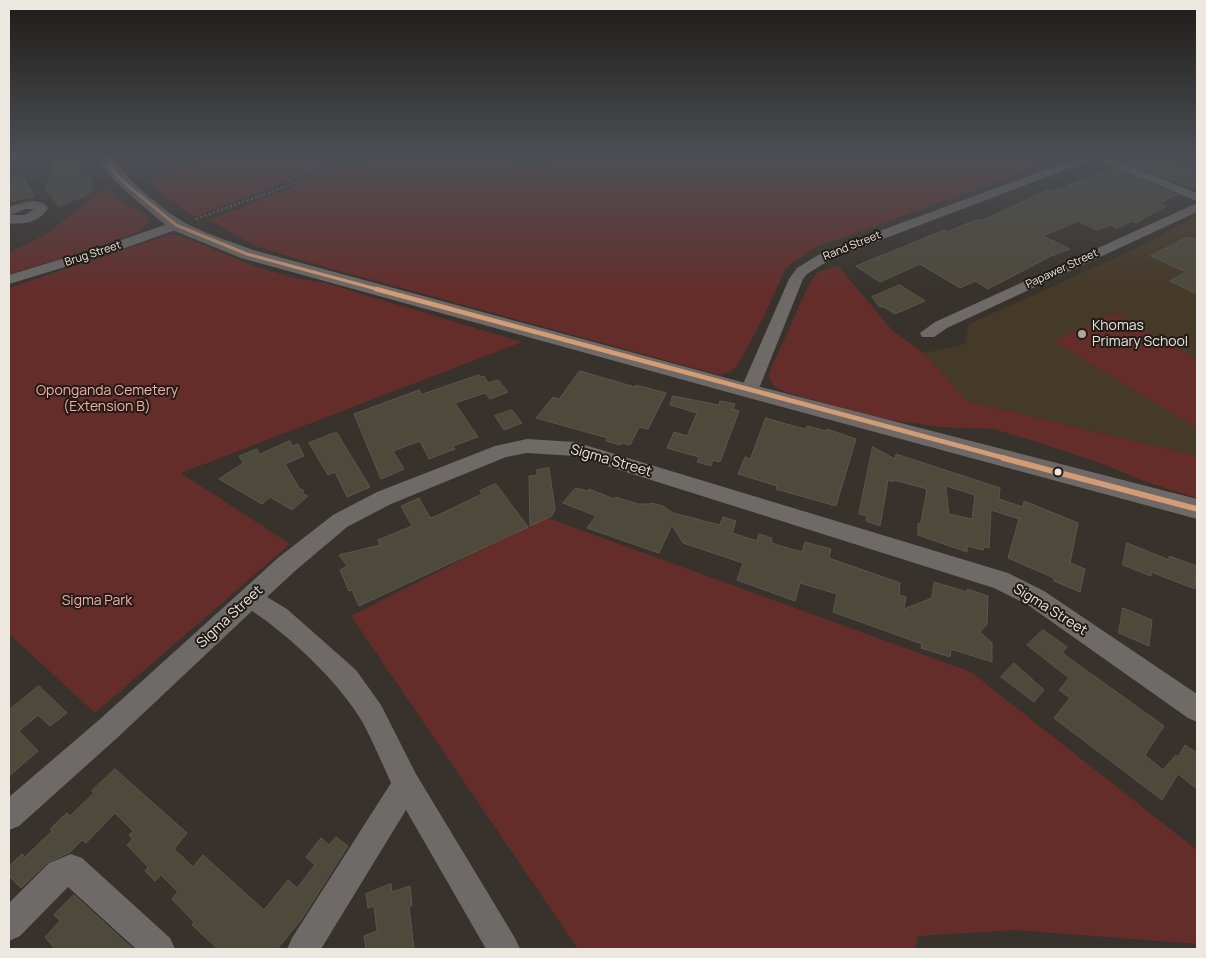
<!DOCTYPE html>
<html>
<head>
<meta charset="utf-8">
<style>
	body { margin:0 }
	#map { position:relative; width:1206px; height:958px; overflow:hidden; background:#37322b; font-family:Manrope,sans-serif }
	canvas { display:block }
	.frame { position:absolute; inset:0; border:10px solid #ece7df; pointer-events:none }
</style>
</head>
<body>
<div id="map">
<canvas width="1206" height="958"></canvas>
<div class="frame"></div>
</div>
<script>
const context = document.querySelector('canvas').getContext('2d');
context.lineJoin = 'round';
function fillPath(path, color) { context.fillStyle = color; context.fill(path, 'evenodd'); }
function strokePath(path, color, width, dash) { context.strokeStyle = color; context.lineWidth = width; context.lineCap = dash ? 'butt' : 'round'; context.setLineDash(dash || []); context.stroke(path); }
function write(font, color, halo, rows, align = 'center') {
  context.font = font + ' Manrope,sans-serif'; context.lineWidth = 4; context.setLineDash([]); context.textBaseline = 'middle'; context.strokeStyle = halo; context.fillStyle = color; for (const [text, x, y, turn = 0] of rows) {
    context.save(); context.translate(x, y); context.rotate((+turn || 0) * Math.PI / 180); context.textAlign = isNaN(turn) ? turn : align; if (halo) context.strokeText(text, 0, 0); context.fillText(text, 0, 0); context.restore();
  }
}
const built = new Path2D(`
	M1197,216V456L967,401L924,353L965,344L969,324L1135,249Z`);
const green = new Path2D(`
	M202,159H346L194,217L149,183Z
	M366,159H494L538,163L565,159H1061L814,248L786,268L762,320L738,365L730,372L720,375L339,271L258,247L209,220Z
	M106,188L125,204L143,213L149,220L143,229L134,234L104,245L9,274V253L45,235Z
	M168,235H179L254,266L295,278L325,283L522,342L181,473L290,544L95,713L9,634V288Z
	M838,266L892,330L924,353L967,401L1197,456V498L1149,483L1100,463L1043,444L994,429L940,427L877,418L789,393C778,389 769,385 769,373L810,282L818,272Z
	M1114,313L1197,359V429L1054,341Z
	M545,517L971,672L1197,850V944L1015,930L918,936L915,949H578L351,616Z`);
const building = new Path2D(`
	M66,159H76L82,179L92,177L91,190L87,195L59,206L46,189L53,161Z
	M1143,159L1155,164L1164,160L1197,172V185L1191,188L1130,164Z
	M1114,169L1177,195L1160,203L1166,206L1136,223L1132,221L1117,228L1110,225L1097,230L1078,221L1043,236L1070,249L1051,256L988,289L975,281L960,288L920,264L880,282L856,266L944,230L947,232L978,219L981,221L1050,189L1053,191L1063,188L1080,180Z
	M22,176L34,196L12,201L9,195V179Z
	M1188,237L1197,241V294L1170,281L1186,272L1151,256Z
	M900,285L925,301L895,314L884,307H880L872,297Z
	M580,371L635,387L636,385L666,393L648,429L639,427L630,445L621,443L620,445L606,441L608,438L536,418L553,397L559,399Z
	M479,375L481,377L484,376L488,383L498,380L508,392L490,399L485,393L455,403L478,437L453,446L455,449L429,459L420,441L393,451L404,469L381,479L354,414L419,390L422,394Z
	M673,396L719,405L720,401L735,404L733,409L739,411L720,462L713,460L711,466L697,462L699,457L667,448L674,432L687,436L697,413L670,405Z
	M512,410L522,423L504,430L495,416Z
	M766,418L797,427L806,429L807,426L826,431L827,429L856,439L836,506L776,489L777,486L738,474L745,457L750,459Z
	M334,433H337L370,487L347,497L335,472L328,475L309,443Z
	M290,441L292,446L298,444L304,456L285,464L299,488L304,491L302,493L308,496L292,510L270,497L262,504L219,479L243,463L239,456L257,449L259,454Z
	M873,447L895,459L896,454L1000,488L999,499L1023,507L1024,501L1078,523L1070,563L1085,569L1080,592L1054,581V578L1008,558L1019,519L991,510L989,548L984,547L983,550L967,546V552L918,535V524L921,523L927,489L894,480V482L888,480L880,526L866,521L867,516L859,514ZM946,486L975,495L972,519L949,514Z
	M549,468L555,509L552,516L530,526L529,476L537,475V470Z
	M496,484L528,527L359,606L352,590L349,591L340,570L347,566L339,555L380,545L378,540L412,526L401,506L419,498L430,518L434,517L482,494L480,491Z
	M576,488L587,491L589,489L614,499L615,497L638,504H651L652,503L663,506L673,513L720,525L723,517L736,521L732,533L757,541L759,534L772,538L771,542L777,545L802,552L805,542L831,549L829,558L900,583L899,595L906,597L904,609L932,598L934,582L967,592V589L988,596L987,624L980,632L992,643V662L951,649L950,657L921,648L922,644L833,612L837,594L800,583L795,601L737,580L743,563L683,543L672,525L659,553L587,528L596,516L563,503Z
	M1127,543L1169,560V556L1197,566L1195,589L1151,572V576L1123,565Z
	M1123,608L1152,620L1149,646L1119,633Z
	M1043,630L1067,647L1062,653L1164,726L1145,755L1163,770L1176,755L1178,757L1185,745L1197,753V789L1178,774L1162,800L1054,718L1070,698L1059,690L1069,678L1027,645Z
	M1014,663L1044,690L1034,702L1001,677Z
	M39,686L67,713L50,726L38,715L19,731L38,751L9,776V710Z
	M115,769L187,833L174,849L193,867L203,855L264,910L288,880L297,888L315,865L306,857L321,838L329,845L336,837L348,846L301,920L277,949H218L192,925L194,922L172,899L178,892L161,875L155,881L145,871L148,867L127,845L133,839L129,835L133,831L115,813L86,843L82,840L69,853L48,862L21,888L9,876V866L22,854L25,857L52,831L50,829L67,813L70,816L94,793L92,791Z
	M391,884L392,892L410,886L412,905L409,907L414,949H366L364,936L377,931L374,906L368,908L366,894Z
	M74,895L133,949H55L45,937L60,921L54,915Z`);
const path = new Path2D(`
	M196,219L361,159`);
const minor = new Path2D(`
	M1074,159H1091L1089,161L833,258L807,274L803,279L758,391L755,395L749,397L743,395L740,391L789,279L797,268L823,252Z
	M1097,159H1113L1197,193V201L1099,161Z
	M34,201L43,203L48,208C40,222 24,225 9,223V207L25,202ZM25,209H34L25,215H11Z
	M1197,203V212L947,328L934,337H922L920,333L935,322Z
	M176,221L181,222L183,225L181,228L114,252L9,284V275L104,246Z
	M527,439L575,442L1008,573L1044,591L1197,694V722L1188,718L1028,605L994,588L575,456L527,453L506,457L391,504L347,527L295,571L267,597L287,609L356,670L381,705L416,774L515,938L520,949H486L406,810L321,949H287L292,938L391,783C382,763 373,742 363,723C340,683 290,636 252,611L117,738L19,826L9,830V797L99,720L279,557L333,515L377,492L495,446Z
	M71,854L82,858L170,938L175,949H136L68,887L20,936L9,941V903L49,863Z`);
const major = new Path2D(`
	M99,159H113C125,178 162,209 182,221C200,232 233,242 253,250L749,384L1197,499V519L749,398L241,258L170,229L122,188L109,175Z`);
const bus1Far2 = new Path2D(`
	M106,159L114,172L127,185L176,225L247,254L380,290`);
const bus1Far1 = new Path2D(`
	M376,289L1008,459`);
const bus1 = new Path2D(`
	M1003,458L1197,509`);
const markers = [
	[1082,334,5,"#ada8a0"],
	[1058,472,4.5,"#ece7df"]
];
const farStreetnames = [
	["Rand Street",852,246,-22],
	["Brug Street",93,254,-18],
	["Papawer Street",1062,269,-25]
];
const poiNames = [
	["Khomas",1092,326],
	["Primary School",1092,342]
];
const parkNames = [
	["Oponganda Cemetery",107,391],
	["(Extension B)",107,407],
	["Sigma Park",97,601]
];
const streetNames = [
	["Sigma Street",611,461,16],
	["Sigma Street",1050,610,32],
	["Sigma Street",230,617,-43]
];
fillPath(built, '#453928');
fillPath(green, '#642d2a');
fillPath(building, '#4d4a3b');
strokePath(building, '#5a5750', 1);
strokePath(path, '#6c6966', 2, [2, 2.5]);
fillPath(minor, '#6d6a68');
fillPath(major, '#6e6966');
strokePath(bus1Far2, '#d39c74', 3);
strokePath(bus1Far1, '#d39c74', 4.5);
strokePath(bus1, '#d39c74', 5.5);
const sky = context.createLinearGradient(0, 0, 0, 293);
sky.addColorStop(0, '#1e1c18');
sky.addColorStop(0.54, '#4d4f55');
sky.addColorStop(1, '#4d4f5500');
context.fillStyle = sky;
context.fillRect(0, 0, 1206, 293);
for (const [x, y, r, color] of markers) { const dot = new Path2D(); dot.arc(x, y, r, 0, 2 * Math.PI); context.fillStyle = color; context.fill(dot); strokePath(dot, '#201c16', 2); }
write('11px', '#ece7df', '#201c16', farStreetnames);
write('14px', '#ece7df', '#201c16', poiNames, 'left');
write('14px', '#fdaaa3', '#201c16', parkNames);
write('14px', '#ece7df', '#201c16', streetNames);
</script>
</body>
</html>
